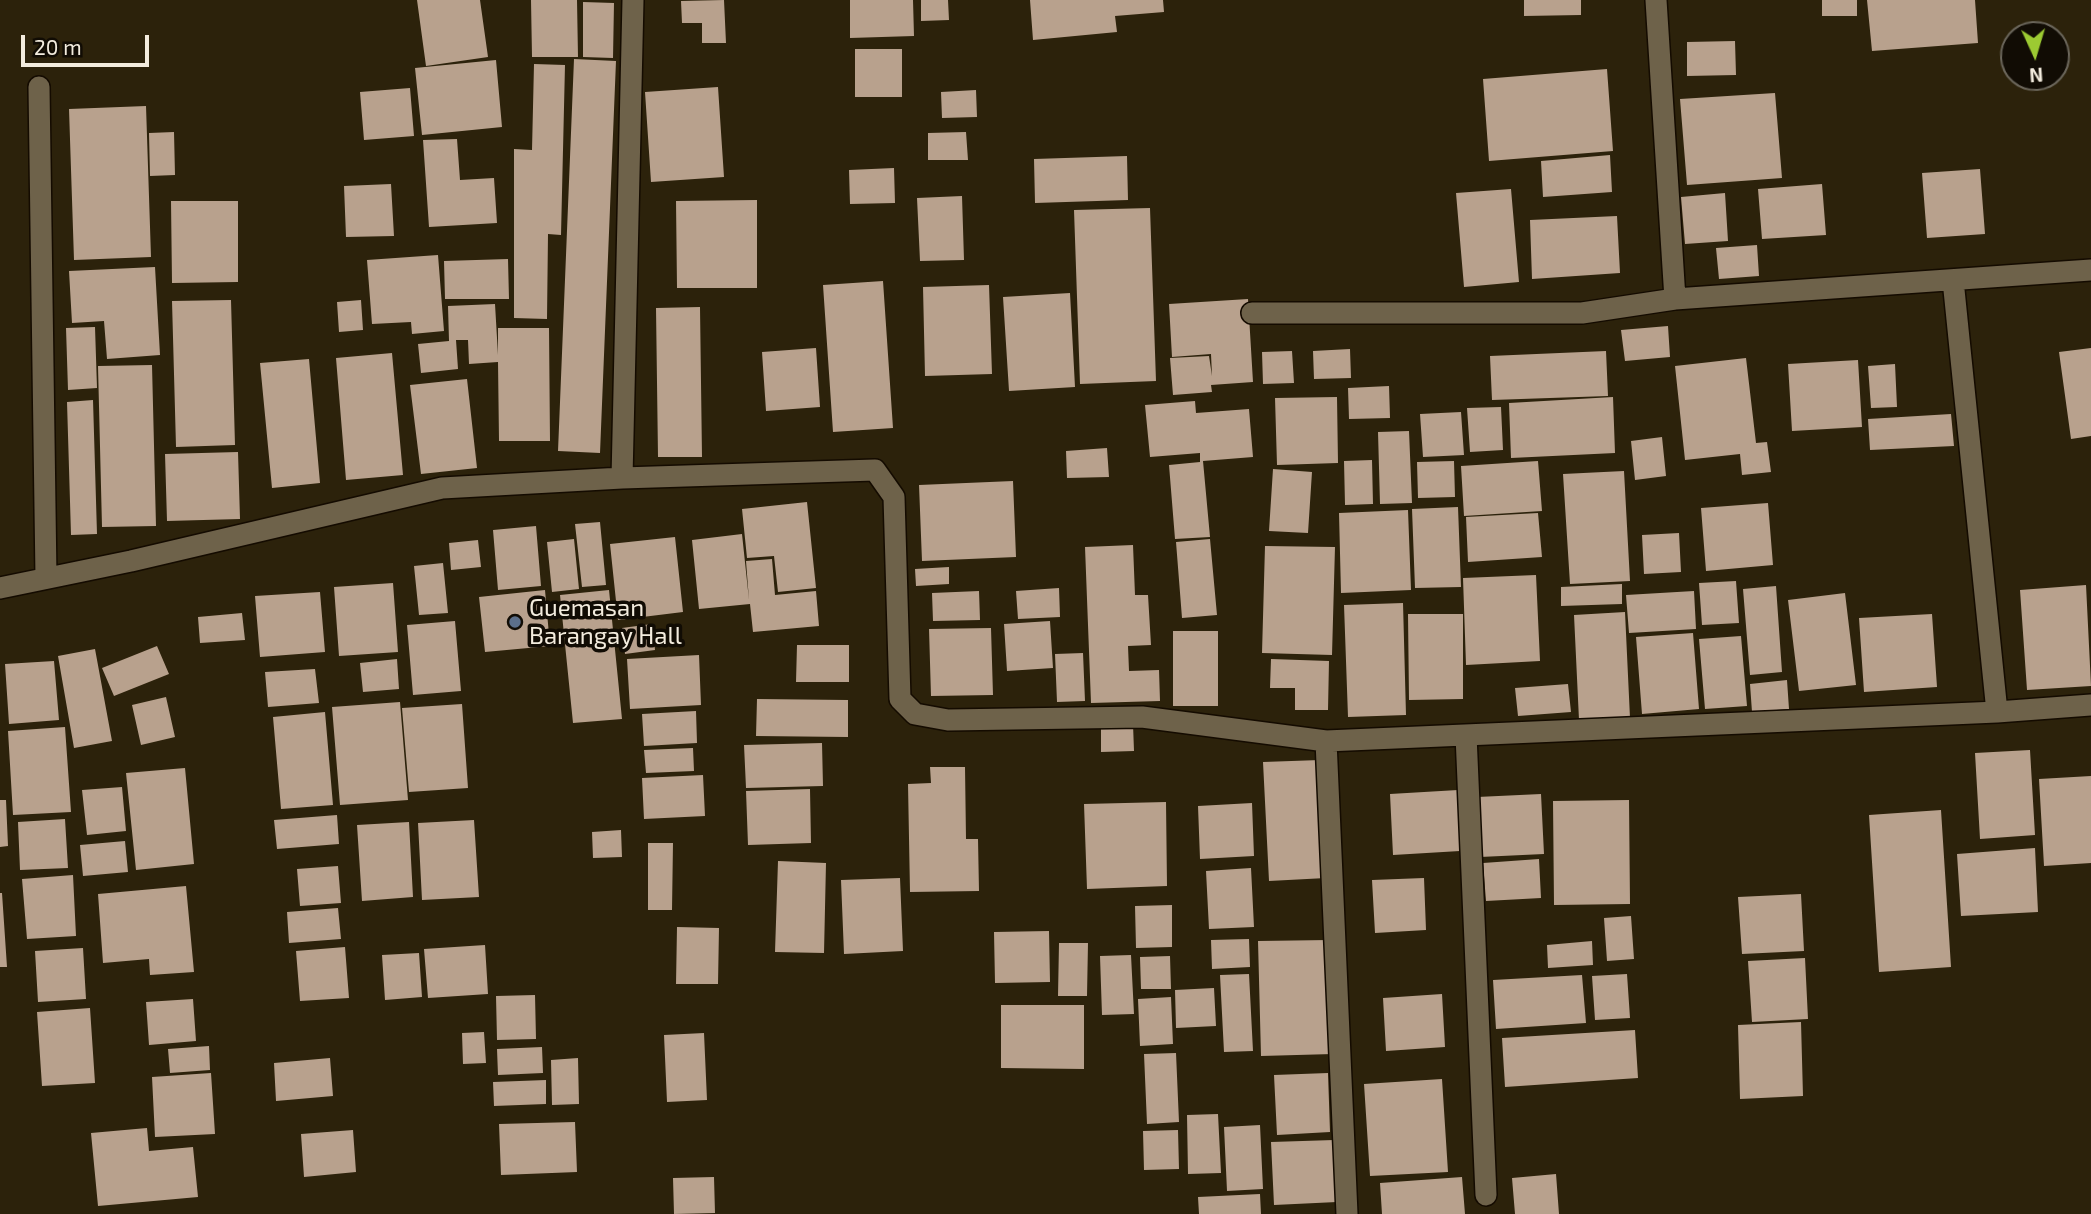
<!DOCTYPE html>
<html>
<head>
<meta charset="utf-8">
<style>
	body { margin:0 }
	#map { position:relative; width:2091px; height:1214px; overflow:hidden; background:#2c220b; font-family:"Exo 2",sans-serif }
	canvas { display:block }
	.north { position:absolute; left:2000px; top:21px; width:70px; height:70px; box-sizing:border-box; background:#110c04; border:2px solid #6b665b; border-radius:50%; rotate:176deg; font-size:19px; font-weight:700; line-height:28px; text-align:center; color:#f3ecde }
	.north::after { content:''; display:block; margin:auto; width:24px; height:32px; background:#9cca32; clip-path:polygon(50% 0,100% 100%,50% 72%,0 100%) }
	.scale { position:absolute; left:21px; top:35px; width:128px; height:32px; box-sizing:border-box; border:4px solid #f3ecde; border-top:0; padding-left:9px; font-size:21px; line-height:24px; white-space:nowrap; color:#f3ecde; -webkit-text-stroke:5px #110c04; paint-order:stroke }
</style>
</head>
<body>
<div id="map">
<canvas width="2091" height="1214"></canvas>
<div class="north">N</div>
<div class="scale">20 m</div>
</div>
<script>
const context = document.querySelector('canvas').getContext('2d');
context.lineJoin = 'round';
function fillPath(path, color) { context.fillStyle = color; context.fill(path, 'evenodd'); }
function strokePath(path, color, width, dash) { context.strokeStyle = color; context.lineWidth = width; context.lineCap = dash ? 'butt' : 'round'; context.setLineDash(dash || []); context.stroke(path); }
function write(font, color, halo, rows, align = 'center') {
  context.font = font + ' "Exo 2",sans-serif'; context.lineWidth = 7; context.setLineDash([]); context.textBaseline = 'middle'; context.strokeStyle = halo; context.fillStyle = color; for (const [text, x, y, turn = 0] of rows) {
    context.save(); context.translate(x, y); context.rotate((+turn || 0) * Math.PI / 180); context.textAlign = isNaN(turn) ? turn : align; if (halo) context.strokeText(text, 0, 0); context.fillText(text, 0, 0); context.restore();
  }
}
const building = new Path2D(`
	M417,0H480L488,57L426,66Z
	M531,0H577L578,57H532Z
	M724,0L726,43H702V23H682L681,1Z
	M850,0H913L914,36L850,38Z
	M921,0H948L949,20L921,21Z
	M1030,0H1163L1164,12L1115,16L1117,32L1033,40Z
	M1524,0H1581V15L1524,16Z
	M1822,0H1857V16H1822Z
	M1867,0H1975L1978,43L1872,51Z
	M583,2L614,3L613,58L583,57Z
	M1735,41L1736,75L1687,76V42Z
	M855,49H902V97H855Z
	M574,59L616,61L600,453L558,451Z
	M496,60L502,127L422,135L415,68Z
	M534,64L565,65L561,235L548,234L547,319L514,318V149L532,150Z
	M1607,69L1613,151L1489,161L1483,79Z
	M718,87L724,177L651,182L645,92Z
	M410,88L414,136L364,140L360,92Z
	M976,90L977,117L942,118L941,92Z
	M1775,93L1782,178L1687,185L1680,99Z
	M146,106L151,257L74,260L69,109Z
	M174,132L175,175L150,176L149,133Z
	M966,132L968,160H928V133Z
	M457,139L460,180L494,178L497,223L429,227L423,140Z
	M1610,155L1612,192L1543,197L1541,161Z
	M1127,156L1128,200L1035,203L1034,159Z
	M894,168L895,203L850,204L849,170Z
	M1980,169L1985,234L1927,238L1922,173Z
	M391,184L394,236L346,237L344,186Z
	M1822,184L1826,235L1762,239L1758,189Z
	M1511,189L1519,282L1464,287L1456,193Z
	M1725,193L1728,241L1685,244L1681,197Z
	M962,196L964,260L920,261L917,198Z
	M757,200V288H677L676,201Z
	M171,201H238V282L172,283Z
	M1150,208L1156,381L1080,384L1074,210Z
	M1617,216L1620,273L1532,279L1530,220Z
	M1757,245L1759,276L1719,279L1716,248Z
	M438,255L444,331L412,334L411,322L372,324L367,260Z
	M508,259L509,299H445L444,261Z
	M155,267L160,355L107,359L104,321L72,323L69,271Z
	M883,281L893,428L833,432L823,285Z
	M989,285L992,374L925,376L923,287Z
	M1070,293L1075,387L1009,391L1003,297Z
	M1248,299L1253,382L1211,385L1212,392L1173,395L1170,358L1209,356L1212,376L1211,354L1172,357L1169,304Z
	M231,300L235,445L176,447L172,301Z
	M361,300L363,330L339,332L337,302Z
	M495,304L498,355V328H549L550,441H499L498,362L469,364L468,340H456L458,369L421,373L418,344L449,341L448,306Z
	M700,307L702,457H658L656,308Z
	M1668,326L1670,357L1625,361L1621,330Z
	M95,327L97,388L68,390L66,328Z
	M816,348L820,407L766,411L762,352Z
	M2091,348V436L2071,439L2059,352Z
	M1350,349L1351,378L1314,379L1313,351Z
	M1292,351L1294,383L1263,384L1262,352Z
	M1606,351L1608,396L1492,400L1490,356Z
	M392,353L403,475L346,480L336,358Z
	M1746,358L1756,443L1767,442L1771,472L1742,475L1740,454L1685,460L1675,366Z
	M309,359L320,483L272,488L260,363Z
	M1858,360L1862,427L1792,431L1788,364Z
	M1895,364L1897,407L1871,408L1868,366Z
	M152,365L156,526L102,527L98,366Z
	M467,379L477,468L421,474L410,385Z
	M1389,386L1390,418L1349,419L1348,388Z
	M1337,397L1338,463L1277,465L1275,398Z
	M1613,397L1615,453L1511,458L1509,403Z
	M93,400L97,534L71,535L67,402Z
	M1195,401L1196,413L1249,409L1253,457L1203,461L1210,537L1175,539L1169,465L1200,462V453L1150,457L1145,405Z
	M1501,407L1503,450L1470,452L1467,408Z
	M1461,412L1464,455L1423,457L1420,414Z
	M1951,414L1954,446L1870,450L1868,419Z
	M1409,431L1412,503L1380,504L1378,432Z
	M1662,437L1666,476L1635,480L1631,441Z
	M1107,448L1109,477L1067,478L1066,451Z
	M238,452L240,519L167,521L165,454Z
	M1372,460L1373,504L1345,505L1344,461Z
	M1454,461L1455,497L1418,498L1417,462Z
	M1538,461L1542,511L1464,516L1461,466Z
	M1273,469L1312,472L1308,533L1269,531Z
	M1624,471L1630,581L1570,584L1563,474Z
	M1013,481L1016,557L922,561L919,485Z
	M807,502L816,588L778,592L774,556L747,558L742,509Z
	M1768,503L1773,565L1706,571L1701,508Z
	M1458,507L1461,587L1415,588L1412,509Z
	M1408,510L1411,590L1341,593L1339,513Z
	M1538,513L1542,557L1468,562L1466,517Z
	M600,522L606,585L582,587L575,524Z
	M536,526L541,586L498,590L493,530Z
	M1679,533L1681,572L1644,574L1642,535Z
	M742,534L749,600L746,561L772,559L775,595L816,591L819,626L753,632L750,604L699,609L692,540Z
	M675,537L683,612L618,620L610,544Z
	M574,539L579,589L552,592L547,542Z
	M1210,539L1217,615L1182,618L1176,542Z
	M478,540L481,567L451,570L449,543Z
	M1133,545L1135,595H1148L1151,645L1128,646L1129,671L1159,670L1160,701L1091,703L1085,547Z
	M1265,546L1335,547L1332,655L1262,653Z
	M443,563L448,613L419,615L414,566Z
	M949,567V584L916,586L915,569Z
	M1536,575L1540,661L1466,665L1463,578Z
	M1736,581L1739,623L1702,625L1699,583Z
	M393,583L398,652L339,656L334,587Z
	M1622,584V604L1561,606V587Z
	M2086,585L2091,686L2027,690L2020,590Z
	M1776,586L1782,672L1750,675L1743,589Z
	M1059,588L1060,617L1018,619L1016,591Z
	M545,590L550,646L485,652L479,597Z
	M609,590L622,719L573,723L560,595Z
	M979,591L980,620L933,621L932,593Z
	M1694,591L1696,629L1629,633L1626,595Z
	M320,592L325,652L260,657L255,596Z
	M1845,593L1856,685L1799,691L1788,600Z
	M1403,603L1406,715L1348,717L1344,605Z
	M1625,612L1630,718L1579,720L1574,615Z
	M242,613L245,640L200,643L198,617Z
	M1408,614H1463V699L1409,700Z
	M1932,614L1937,687L1864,692L1859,618Z
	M455,621L461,691L413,695L407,625Z
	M1050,621L1053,668L1007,671L1004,624Z
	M652,624L655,650L625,654L622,628Z
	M991,628L993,695L931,696L929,629Z
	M1173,631H1218V706H1173Z
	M1693,633L1699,709L1642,714L1636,637Z
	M1741,636L1747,706L1705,709L1699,639Z
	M797,645H849V682H796Z
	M157,646L169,674L114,696L102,668Z
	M95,649L112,741L74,748L58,656Z
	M1083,653L1085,701L1057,702L1055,654Z
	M699,655L701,705L630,709L627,659Z
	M397,659L399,689L363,692L360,663Z
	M1271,659L1329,661L1328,710H1295V688H1270Z
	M54,661L59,720L9,724L5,664Z
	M315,669L319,703L268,707L265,672Z
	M1787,680L1789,709L1752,712L1750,684Z
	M1568,684L1571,712L1518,716L1515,688Z
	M166,697L175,737L141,745L132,705Z
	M757,699L848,700V737L756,736Z
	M400,702L408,800L340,805L332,707Z
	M462,704L468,788L409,792L402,708Z
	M696,711L697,743L644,746L642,714Z
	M325,712L333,805L281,809L273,717Z
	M1133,724L1134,751L1101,752V725Z
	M65,727L71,812L13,815L8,731Z
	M822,743L823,786L746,788L744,745Z
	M693,748L694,771L646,773L644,750Z
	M2030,750L2035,835L1980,839L1975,753Z
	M1320,760L1326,878L1269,881L1263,762Z
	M930,767H965L966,839H978L979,891L910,892L908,784L931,783Z
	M185,768L194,864L136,870L126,773Z
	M703,775L705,816L644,819L642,778Z
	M2091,776V863L2044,866L2039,779Z
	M122,787L126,831L87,835L82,790Z
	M810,789L811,843L748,845L746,791Z
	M1458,790L1460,851L1393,855L1390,794Z
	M1541,794L1544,854L1480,857L1477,797Z
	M0,800H6L8,846L0,847Z
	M1629,800L1630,904L1554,905L1553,801Z
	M1166,802L1167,886L1087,889L1084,804Z
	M1252,803L1254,856L1200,859L1198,806Z
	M1941,810L1951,967L1879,972L1869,815Z
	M337,815L339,844L277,849L274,820Z
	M65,819L68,868L20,870L18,822Z
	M474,820L479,897L422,900L418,823Z
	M409,822L413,897L362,901L357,825Z
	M621,830L622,857L593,858L592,832Z
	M125,841L128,872L83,876L80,845Z
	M648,843H673L672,910H648Z
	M2035,848L2038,912L1961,916L1957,854Z
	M1539,859L1541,898L1486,901L1483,863Z
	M778,861L826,863L824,953L775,952Z
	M338,866L341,903L300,906L297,869Z
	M1251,868L1254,927L1209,929L1206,871Z
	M73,875L76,936L27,939L22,879Z
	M900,878L903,951L844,954L841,880Z
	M1424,878L1426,930L1375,933L1372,880Z
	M186,886L194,972L150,975L149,959L103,963L98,894Z
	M0,893H2L7,967H0Z
	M1801,894L1804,951L1742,954L1738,897Z
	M1172,905V947L1136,948L1135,906Z
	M338,908L341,939L289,943L287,912Z
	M1631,916L1634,959L1607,961L1604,918Z
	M677,927L719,928L718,984H676Z
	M1049,931L1050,982L995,983L994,932Z
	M1249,939L1250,967L1212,969L1211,940Z
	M1329,940L1333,1054L1261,1056L1258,941Z
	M1592,941L1593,965L1548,968L1547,945Z
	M1059,943H1088L1087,996H1058Z
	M485,945L488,994L428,998L424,949Z
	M345,947L349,998L300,1001L296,951Z
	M83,948L86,999L38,1002L35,951Z
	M419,953L422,997L385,1000L382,955Z
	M1131,955L1134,1014L1102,1015L1100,956Z
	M1170,956L1171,989H1141L1140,957Z
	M1805,958L1808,1019L1752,1022L1748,961Z
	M1249,974L1253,1051L1224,1052L1220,975Z
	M1627,974L1630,1018L1595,1020L1592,976Z
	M1582,975L1586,1023L1496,1029L1493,980Z
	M1214,988L1216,1026L1176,1028L1175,990Z
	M1442,994L1445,1047L1386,1051L1383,998Z
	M535,995L536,1039L497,1040L496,996Z
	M1171,997L1173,1044L1140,1046L1138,999Z
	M193,999L196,1041L149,1045L146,1002Z
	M1001,1005H1084V1069L1001,1068Z
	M90,1008L95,1083L42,1086L37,1012Z
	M1801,1022L1803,1096L1740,1099L1738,1025Z
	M1635,1030L1638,1078L1505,1087L1502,1038Z
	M484,1032L486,1063L463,1064L462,1033Z
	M704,1033L707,1100L667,1102L664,1035Z
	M209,1046L210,1070L170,1073L168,1049Z
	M542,1047L543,1073L498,1075L497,1049Z
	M1176,1053L1179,1122L1147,1124L1144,1054Z
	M330,1058L333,1096L276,1101L274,1063Z
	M578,1058L579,1104L552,1105L551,1060Z
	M211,1073L215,1134L155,1137L152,1077Z
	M1328,1073L1330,1132L1277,1135L1274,1075Z
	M1442,1079L1448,1172L1370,1176L1364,1084Z
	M546,1080V1104L494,1106L493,1082Z
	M1218,1114L1221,1173L1188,1174L1187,1115Z
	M575,1122L577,1172L501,1175L499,1124Z
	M1260,1125L1263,1189L1227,1191L1224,1127Z
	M147,1128L149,1151L193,1147L198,1197L98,1206L91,1133Z
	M353,1130L356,1172L304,1177L301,1134Z
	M1178,1130L1179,1169L1144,1170L1143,1131Z
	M1334,1140L1337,1202L1274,1205L1271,1142Z
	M1556,1174L1559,1214H1515L1512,1178Z
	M714,1177L715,1213L674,1214L673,1178Z
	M1462,1177L1465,1214H1382L1380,1183Z
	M1260,1194L1261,1214H1199L1198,1197Z`);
const minor = new Path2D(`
	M1656,0L1675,299
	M39,87L46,578
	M1953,280L1997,712
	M1252,313H1582L1675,299L2091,270
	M622,478L633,0
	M0,588L131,561L442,488L622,478L875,470L894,497L900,699L915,714L948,720L1142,717L1326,741L1997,712L2091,705
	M1466,735L1486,1195
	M1326,741L1347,1214`);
const markers = [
	[515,622,7,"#5c6f8a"]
];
const poiNames = [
	["Guemasan",529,608],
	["Barangay Hall",529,636]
];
fillPath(building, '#b8a18d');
strokePath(minor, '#140b00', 24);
strokePath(minor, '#6e624a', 21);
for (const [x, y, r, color] of markers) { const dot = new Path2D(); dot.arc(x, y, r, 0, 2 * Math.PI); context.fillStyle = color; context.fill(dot); strokePath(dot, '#110c04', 2.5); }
write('24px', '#f3ecde', '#110c04', poiNames, 'left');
</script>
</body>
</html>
